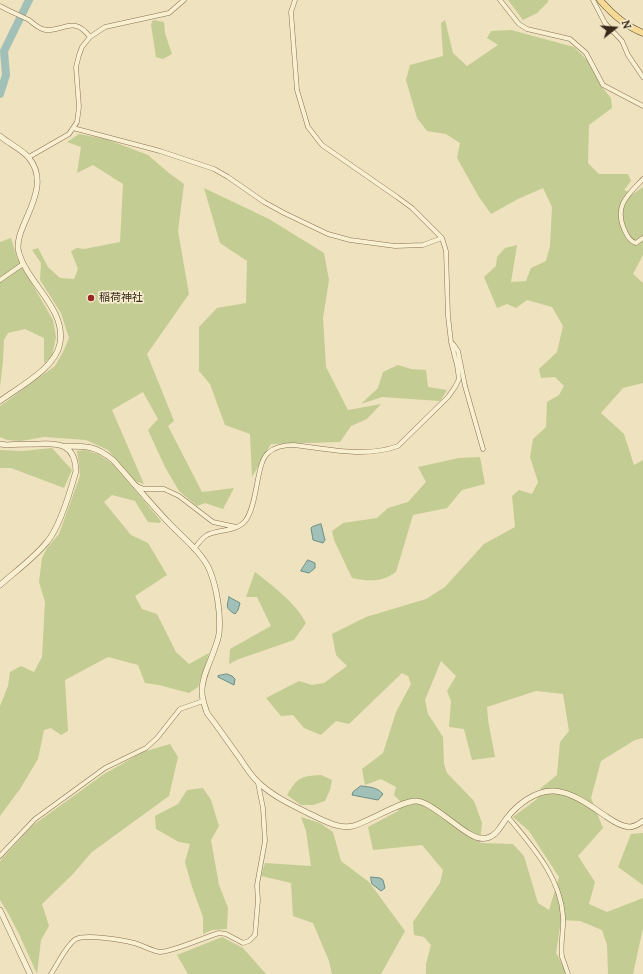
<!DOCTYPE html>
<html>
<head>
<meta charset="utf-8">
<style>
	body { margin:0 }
	#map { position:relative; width:643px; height:974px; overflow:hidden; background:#efe2be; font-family:Lora,serif }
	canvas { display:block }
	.north { position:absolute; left:595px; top:8px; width:40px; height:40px; -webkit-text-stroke:3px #f6eccd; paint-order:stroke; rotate:73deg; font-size:11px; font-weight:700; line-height:16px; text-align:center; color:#36291b }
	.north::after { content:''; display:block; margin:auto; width:14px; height:18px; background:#36291b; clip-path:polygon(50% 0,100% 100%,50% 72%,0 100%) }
</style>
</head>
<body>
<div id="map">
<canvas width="643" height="974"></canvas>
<div class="north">N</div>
</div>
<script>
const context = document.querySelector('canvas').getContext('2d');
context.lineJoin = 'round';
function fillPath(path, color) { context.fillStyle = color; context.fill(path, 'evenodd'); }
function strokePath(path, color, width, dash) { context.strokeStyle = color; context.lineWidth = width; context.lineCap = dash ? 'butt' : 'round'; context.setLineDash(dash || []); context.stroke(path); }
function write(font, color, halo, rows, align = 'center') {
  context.font = font + ' Lora,"Noto Sans JP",serif'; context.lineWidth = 3.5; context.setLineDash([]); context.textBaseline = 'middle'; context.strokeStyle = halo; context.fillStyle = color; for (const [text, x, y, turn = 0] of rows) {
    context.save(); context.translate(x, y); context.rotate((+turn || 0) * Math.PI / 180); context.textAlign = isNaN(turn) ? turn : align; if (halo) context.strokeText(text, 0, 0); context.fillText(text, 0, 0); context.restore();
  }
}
const green = new Path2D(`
	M508,0H548V2L537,13L523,20Z
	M153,20L164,22L165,33L172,54L163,59L156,57L151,25Z
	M445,20L453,53L467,66L498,45L487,38L491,31L511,30L574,47L593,66L601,86L611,98L612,108L589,125L588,163L599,174H628L631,181L624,190L633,194L643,187V255L633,274L643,283V383L623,388L601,413L624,434L634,465L643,460V738L635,740L601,761L591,798L603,828L578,856L595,882L589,904L607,912L643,898V928L633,974H608L607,945L602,930L580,921L561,920L556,953L568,974H426V964L431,945L424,937L414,935L413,922L440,883L443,870L422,845L373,850L368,827L398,811L401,802L394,795L396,787L381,779L365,785L362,769L383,753L396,712L411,684L408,676L402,673L349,724L336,721L321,735L304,728L293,715L281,716L266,698L299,681L312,685L324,683L347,666L336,655L332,634L366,617L426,599L445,587L484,544L515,527L512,496L519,490L532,494L538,482L530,457L533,439L546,427L547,402L559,395L564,386L555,377L541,378L539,369L557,352L563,326L552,307L527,300L516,308L507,304L497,308L484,277L496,266L497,257L505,248L517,245L511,282L526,281L531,268L546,261L550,246L552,207L543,188L518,199L491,214L479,197L457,158L460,143L446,134L427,131L417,118L406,80L410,65L443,56L441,23ZM441,661L456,676L447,691L451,701L449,727L464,729L472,760L495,757L488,720L487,707L536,691L563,694L569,731L560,742L557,775L541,788L537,799L513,817L529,831L559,877L549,910L538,903L524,856L513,844L480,843L482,823L474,801L447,773L444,764L443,737L428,714L425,700Z
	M79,134L106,139L148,155L169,173L184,184L178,231L189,294L147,354L174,421L168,426L202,492L234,488L223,509L205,503L197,506L179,491L165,467L148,430L158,419L143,392L112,410L144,484L134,481L108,450L86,440L44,437L21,441L7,440L0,437V406L55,366L63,352L69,338L61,313L40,280L41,263L32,250L38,248L48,267L60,278L74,279L78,269L71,251L77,248L84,249L120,242L123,184L93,165L77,173L81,147L67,142Z
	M204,188L269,219L324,253L329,280L323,318L326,367L348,410L381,404L367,419L351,426L340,442L271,444L252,477L250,434L225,425L210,384L199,371V327L217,308L246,303L247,261L220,243Z
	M11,238L17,258L53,320L56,337L52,356L44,363V338L25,329L8,333L4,340L3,361L0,387V242Z
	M398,365L411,369L426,370L428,387L447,390L440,401L382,397L361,404L378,388L383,372Z
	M52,448L72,470L64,488L11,468H0V450L22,451Z
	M85,450L98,454L114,465L161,521L160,523L148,522L135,501L112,495L104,502L131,535L148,543L167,575L135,596L142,609L157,614L176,652L189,664L209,653L198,687L189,693L159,685L145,683L138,665L108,657L65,680L68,731L61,735L51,728L44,730L38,759L20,789L0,816V706L8,686L10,672L21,666L34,672L42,657L45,602L39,582L42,558L47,548L59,534L80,476L79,463L77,451Z
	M480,457L485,484L462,490L447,508L413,515L396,572C380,583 369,581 352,578L334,540L332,531L343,523L377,518L388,508L408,502L426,482L418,467L459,458Z
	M255,572C274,587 294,601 306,623L294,640L239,659L229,664L230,649L271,626L257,597H246Z
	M170,744L178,757L169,796L92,852L72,875L42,904L49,926L41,940L37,974L19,934L8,913L0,900V861L32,826L104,774L143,752Z
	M321,775L332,780L330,790L325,801L313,805H301L287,795C298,777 301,776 321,775Z
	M203,788L211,800L219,826L211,840L219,885L228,908L227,929L212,930L203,934V917L192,887L185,862L190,844L179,842L156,829L155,816L178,804L187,790Z
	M301,817L320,823L333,832L341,861L369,882L405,931L381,974H332L329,961L313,923L293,916L291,883L261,876L265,863L311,866L306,831Z
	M643,833V885L618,867L631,834Z
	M222,937L243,948L266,974H188L177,955Z`);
const water = new Path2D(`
	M321,524L325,540L323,543L313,540L311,528L312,527Z
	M308,560L315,563V568L309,573L301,571Z
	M229,597L240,603L238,610L235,614C225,608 227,607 229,597Z
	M227,674L232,676L235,679L234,685L218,677V676Z
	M361,786C369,787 377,787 383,794L378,800L352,795L353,792Z
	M371,877L380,878L383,880L385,888L381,891L372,884Z`);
const river = new Path2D(`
	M0,94L6,75L4,51L29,0`);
const minor = new Path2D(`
	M500,0L519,24L527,29L570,39L586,53L603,85L643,106
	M593,0L605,23L622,41L628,55L643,77
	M0,6C9,11 19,15 29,20C33,23 37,27 42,29C61,35 72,13 90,37
	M73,128L160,151L214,169L228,177L264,202L284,213L328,234L350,240L395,246L423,245L442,238
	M29,157L69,134L77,122L79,107L76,67L79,55L82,47L90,37L105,27L169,13L184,0
	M643,179C628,195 614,205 624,229C627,235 629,241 636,243L643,238
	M0,280L23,264
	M453,344L458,351L465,386L483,449
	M137,486L144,489H164L179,496L213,522L236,527
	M194,549C198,544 201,539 207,535C219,529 237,532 246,520C258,503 256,463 268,453C275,446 285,445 294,445C328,449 365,458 398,446L448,397L455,387L459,379L457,365L451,342L448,316L446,251L442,238L412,208L397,197L322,145L308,127L297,90L291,12L295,0
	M508,817C532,846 561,878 563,917C564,930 560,944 562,957C564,962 566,968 568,974
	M0,856L35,819L105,768L146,748L157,738L180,709L203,701
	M51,974C57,965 67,944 76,939C86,934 123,940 134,943C142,945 152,951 160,952C172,952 205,937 219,933L226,934L243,943L249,941L255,935L258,900L257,885L265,841L263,808L258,783`);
const tertiary = new Path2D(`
	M0,136C8,143 23,150 29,158C46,179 33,203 24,224C20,233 16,244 19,253C28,284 66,309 60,343C56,368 19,387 0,401
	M0,444L7,445C18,444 28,444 39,444C61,443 75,445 76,471C71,489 59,528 47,542C34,558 16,571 0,585
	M65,446C87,446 96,446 113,460C132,481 149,502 168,522C181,536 203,553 210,571C217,589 221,614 219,634C216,652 201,675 202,692C202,700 205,706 207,713C218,727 228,742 239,757C245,766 251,776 259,783C275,798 296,807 316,817C327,822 340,829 353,826C368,822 405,799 417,801C438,804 470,844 487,838C496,836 501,826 506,819C517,805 535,790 554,791C573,792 592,807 607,817C614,822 621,826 629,827C634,827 639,824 643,821
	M0,910L30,974`);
const primary = new Path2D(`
	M600,0C612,14 625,26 643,33`);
const markers = [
	[91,298,4,"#972925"]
];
const poiNames = [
	["稲荷神社",99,298]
];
fillPath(green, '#c3cc92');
fillPath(water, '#a1c0b8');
strokePath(water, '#698e86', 1);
strokePath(river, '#a1c0b8', 8);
strokePath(minor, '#877256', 5);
strokePath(tertiary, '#877256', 6);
strokePath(primary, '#54402b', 7);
strokePath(minor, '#f9efd1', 4);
strokePath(tertiary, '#f9efd1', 5);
strokePath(primary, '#f4da94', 6);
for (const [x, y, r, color] of markers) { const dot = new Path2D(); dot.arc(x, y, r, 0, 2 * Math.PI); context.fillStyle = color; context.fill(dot); strokePath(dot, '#f6eccd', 1.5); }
write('11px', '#36291b', '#f6eccd', poiNames, 'left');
</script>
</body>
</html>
